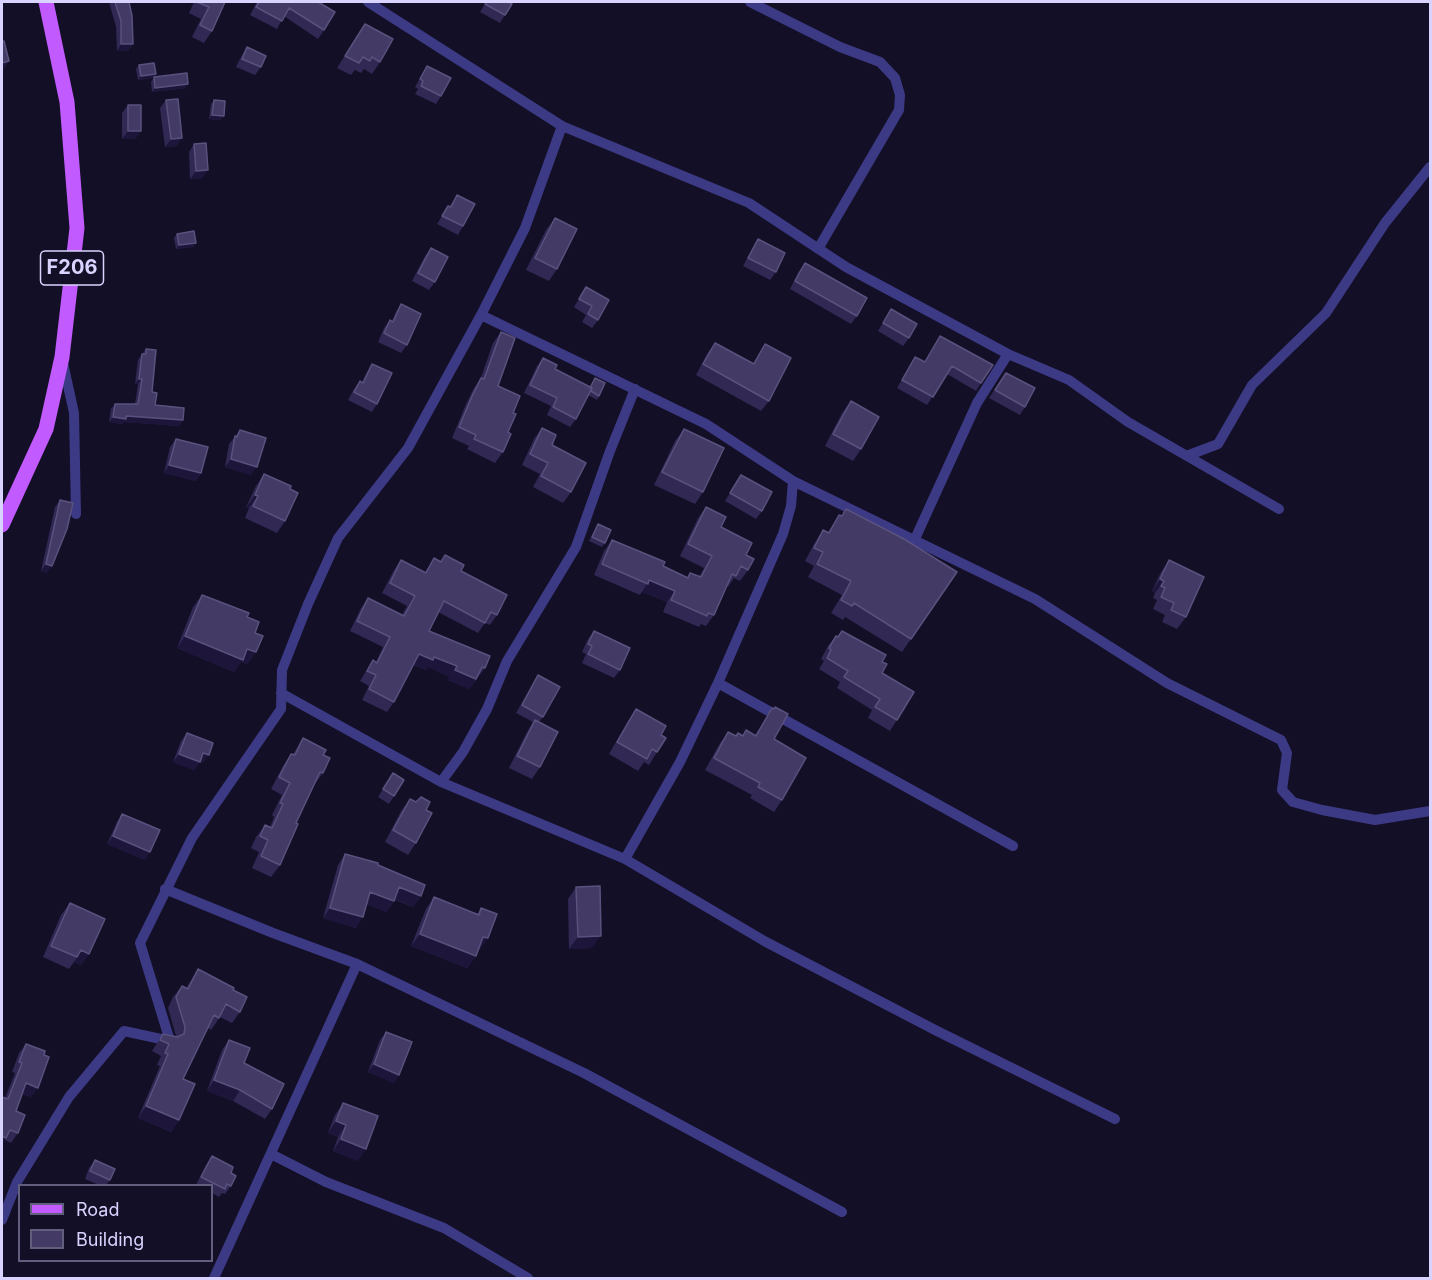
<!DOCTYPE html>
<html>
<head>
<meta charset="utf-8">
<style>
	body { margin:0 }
	#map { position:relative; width:1432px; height:1280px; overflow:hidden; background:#130f26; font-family:Inter,sans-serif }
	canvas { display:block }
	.frame { position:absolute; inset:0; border:3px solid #d9d4ff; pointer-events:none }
	.legend { position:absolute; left:18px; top:1184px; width:195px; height:78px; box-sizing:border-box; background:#130f26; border:2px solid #625e7d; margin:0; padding:8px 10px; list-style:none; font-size:18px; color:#d9d4ff }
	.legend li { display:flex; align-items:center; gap:12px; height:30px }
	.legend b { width:30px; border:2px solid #625e7d }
</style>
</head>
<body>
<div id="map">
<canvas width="1432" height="1280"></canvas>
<div class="frame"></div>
<ul class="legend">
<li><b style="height:8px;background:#c25bff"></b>Road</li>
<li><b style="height:16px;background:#433a66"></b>Building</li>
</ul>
</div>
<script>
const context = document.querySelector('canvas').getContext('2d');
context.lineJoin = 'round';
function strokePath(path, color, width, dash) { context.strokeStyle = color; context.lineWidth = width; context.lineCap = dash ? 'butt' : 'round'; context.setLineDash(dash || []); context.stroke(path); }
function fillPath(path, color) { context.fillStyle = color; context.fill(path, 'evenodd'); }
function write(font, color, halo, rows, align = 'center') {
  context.font = font + ' Inter,sans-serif'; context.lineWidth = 5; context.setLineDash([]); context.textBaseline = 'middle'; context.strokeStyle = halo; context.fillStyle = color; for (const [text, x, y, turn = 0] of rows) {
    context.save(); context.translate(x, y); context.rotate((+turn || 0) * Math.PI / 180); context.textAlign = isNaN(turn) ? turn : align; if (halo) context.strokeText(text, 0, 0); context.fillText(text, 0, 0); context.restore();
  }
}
const street = new Path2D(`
	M368,2L562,126L749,203L846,267L1008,354L1069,380L1128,422L1279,509
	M750,2L840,47L880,62L895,78L900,95L899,110L818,249
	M481,315L706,424L793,481L1035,599L1167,683L1281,740L1287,753L1282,790L1293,802L1322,810L1375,820L1430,811
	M63,363L74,413L76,514
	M1189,455L1218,444L1252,385L1326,313L1385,223L1430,167
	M914,541L977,403L1008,354
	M718,683L1013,846
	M281,693L441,782L625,859L766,942L937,1031L1115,1119
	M441,782L463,752L487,709L507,661L576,547L610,451L635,389
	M625,859L680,762L718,683L783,534L791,506L793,481
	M165,889L273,933L357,964L584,1073L842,1212
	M170,1041L140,943L192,838L281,709L282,670L308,604L338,538L408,448L481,315L525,228L562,126
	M271,1154L326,1182L444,1228L528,1278
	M2,1220L17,1182L69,1097L124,1031L170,1041
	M214,1278L357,964`);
const primary = new Path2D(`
	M2,525L46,429L62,357L77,228L67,102L46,2`);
const wall = new Path2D(`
	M109,2H129L133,44L128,51H117L116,27Z
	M194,2H225L212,31L204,43L192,37L201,19L189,13Z
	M257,2H318L324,30L318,39L284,16L277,29L250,15Z
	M486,2H507L505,15L500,23L480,12Z
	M365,24L380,62L372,74L364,69L361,73L355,70L351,75L337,68Z
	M247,47L261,67L255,75L236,67L242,55Z
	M139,65L156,74L153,78L138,80L136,69Z
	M427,66L441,96L436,104L415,94L418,89L415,87Z
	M154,77L186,88L152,92L151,82Z
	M166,100L177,146L165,147L160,108Z
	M214,100L221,120L209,119L211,104Z
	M128,105L141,131L135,139H122V113Z
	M194,144L208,170L202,178L190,179L189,152Z
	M457,195L463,226L458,235L437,224L448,206L449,207Z
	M555,218L557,269L549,281L526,270L546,230Z
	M177,234L196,243L193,247L176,249L174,238Z
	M758,239L776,272L770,280L743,266L753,247Z
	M431,248L435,282L429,290L412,281L425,256Z
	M805,263L857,316L851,324L790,289L799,271Z
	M586,287L598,320L592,328L582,322L586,315L574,307Z
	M401,304L407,345L401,353L378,342L384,328L390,320L392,321L396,312Z
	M891,309L909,338L903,346L878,331Z
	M501,332L498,386L513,413L503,452L495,463L467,449L469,446L452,438L466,404L474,388L480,380L493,343Z
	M940,336L981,383L976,391L947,374L927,405L897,388L915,357L924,362Z
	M715,343L753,363L765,344L769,401L761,411L696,375L707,354Z
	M146,349L155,405L183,420L179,426L124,422L122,424L109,422L111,409L115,404H135L138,384H135L138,360Z
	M543,358L555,369L590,387L595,378L599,396L597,400L588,395L576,419L570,427L547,415L551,406L524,393L537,366Z
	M372,364L377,404L372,412L348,400L354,389L360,381L362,382L367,372Z
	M1006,373L1025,407L1020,415L989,398Z
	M851,401L861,449L853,461L825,446L842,413Z
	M542,428L552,445L571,492L563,503L533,487L540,474L522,465L534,439Z
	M684,429L703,492L695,504L654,485L675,441Z
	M240,430L251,475L225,467L229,444Z
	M176,439L201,473L196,481L164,473L170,447Z
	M264,474L290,489L285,521L277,533L245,518L249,508L246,507L256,486Z
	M741,475L762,511L756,519L725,501Z
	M60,500L47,573L41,571L55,507Z
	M706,507L721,527L746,555L748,570L740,581L734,578L728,587L726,586L714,615L706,626L701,624L699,627L663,612L667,602L642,592L640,595L594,575L604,551L612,540L663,566L687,577L690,573L699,577L704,568L680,556L698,518Z
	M846,509L957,572L902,652L845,617L843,620L831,613L842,595L808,577L814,566L805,561L814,544L823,530L828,532L839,515L841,516Z
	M598,524L605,543L602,547L589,541Z
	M445,555L461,571L497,615L490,625L485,623L478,633L438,612L429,631L485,668L469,689L448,680L450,677L428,667L426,670L413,665L394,702L387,712L362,700L369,686L360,681L366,671L373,660L376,662L383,647L350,631L361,608L368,598L402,615L407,606L382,593L394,570L401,560L425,572L434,558L440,561Z
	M1169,560L1186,617L1177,629L1162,622L1165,615L1153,609L1157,600L1153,598L1155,593L1152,591L1161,572Z
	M202,595L247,617L255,633L256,652L247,664L241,662L234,672L177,648L193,607Z
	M594,631L620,670L614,678L582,663L586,654L582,652L588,639Z
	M842,631L882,662V673L897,720L890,731L868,718L872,710L837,688L840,682L819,669L824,661L821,659L828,646L836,636L838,637Z
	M538,675L543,717L539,722L540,767L532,779L509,768L527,732L533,722L516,713L533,683Z
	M772,708L774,739L782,800L774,812L750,798L752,795L705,770L720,743L728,732L735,736L738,733L742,735L746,730L755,735Z
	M636,709L661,735L657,752L649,765L644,762L638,771L609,754L628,721Z
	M187,733L203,763L200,762L194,770L173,762L181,741Z
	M303,738L323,755V773L314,785L296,823L280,865L271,877L252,868L259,852L251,848L256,837L265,825L270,827L274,817L272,815L282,795L271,789L283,766L291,754H293Z
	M393,773L394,796L389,804L378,797Z
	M410,799L426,810L416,843L408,855L385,842L401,811Z
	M122,814L145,860L107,844L117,822Z
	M345,854L378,865L421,896L413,907L395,900L386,912L367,904L356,928L323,918L338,865Z
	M576,887L592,948L569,949L568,899Z
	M434,897L477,914L481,908L480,950H478L476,956L467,968L411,946L426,909Z
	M70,903L89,954L81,965L74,962L69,969L43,957L61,915Z
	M198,969L233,990L240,1012L232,1023L220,1017L211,1030L208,1028L183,1079L179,1120L171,1132L138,1118L160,1066L157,1065L161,1056L152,1051L163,1034L176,1036L168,1008L173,997L182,986L186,988Z
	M386,1032L399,1075L394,1083L368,1072L380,1040Z
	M229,1040L272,1109L265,1119L233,1101L207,1091L222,1050Z
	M26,1044L31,1097L22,1094L16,1111L18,1133L11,1143L5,1140V1098L15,1073L12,1072L19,1053Z
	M343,1103L358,1161L333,1151L338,1137L328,1133L335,1115Z
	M212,1156L231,1173V1186L225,1194L222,1193L219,1197L212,1193V1185H196L206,1165Z
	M95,1160L110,1180L106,1185H99L85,1179L89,1168Z`);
const shadedWall = new Path2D(`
	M121,44H133L128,51H117Z
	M9,61L4,69L2,70V63Z
	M156,74L153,78L138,80L141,76Z
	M188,84L186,88L152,92L155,88Z
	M212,115L224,116L221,120L209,119Z
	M128,131H141L135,139H122Z
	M182,138L177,146L165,147L171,139Z
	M208,170L202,178L190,179L196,171Z
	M196,243L193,247L176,249L179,245Z
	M139,379H142L138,384H135Z
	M126,416L183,420L179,426L124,422L122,424L109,422L113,417Z
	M231,459L257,467L251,475L225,467Z
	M169,465L201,473L196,481L164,473Z
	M255,495L258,496L249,508L246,507Z
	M46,564L52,566L47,573L41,571Z
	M1160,579L1164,581L1155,593L1152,591Z
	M649,580L675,591L667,602L642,592Z
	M185,636L247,649L256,652L247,664L241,662L234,672L177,648Z
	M419,654L434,657L457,666L450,677L428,667L426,670L411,664Z
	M455,670L476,679L469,689L448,680Z
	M203,753L209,755L203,763L200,762L194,770L173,762L179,754Z
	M113,836L150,852L145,860L107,844Z
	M399,887L421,896L413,907L392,898Z
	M370,892L394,901L386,912L363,903Z
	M330,908L363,917L356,928L323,918Z
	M420,934L476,956L467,968L411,946Z
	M601,936L592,948L569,949L578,937Z
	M483,937L488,938L480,950L475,949Z
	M81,950L89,954L81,965L74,962Z
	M374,1064L399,1075L394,1083L368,1072Z
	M214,1080L240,1090L233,1101L207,1091Z
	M26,1083L38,1088L31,1097L20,1093Z
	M146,1106L179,1120L171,1132L138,1118Z
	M336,1121L346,1125L338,1137L328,1133Z
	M2,1136L6,1138L2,1145Z
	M341,1139L366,1149L358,1161L333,1151Z`);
const building = new Path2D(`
	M115,2H129L132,16L133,44H121V21Z
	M197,2H225L212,31L200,25L209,7Z
	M259,2H318L335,12L324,30L289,8L282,21L256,7Z
	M487,2H507L512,4L505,15L485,4Z
	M365,24L393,39L380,62L372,57L370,61L363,57L359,63L345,56Z
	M2,41H4L9,61L2,63Z
	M247,47L266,56L261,67L242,59Z
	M154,63L156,74L141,76L139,65Z
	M427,66L451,78L441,96L421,86L423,81L420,79Z
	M187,73L188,84L155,88L154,77Z
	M178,99L182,138L171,139L166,100Z
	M214,100L225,101L224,116L212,115Z
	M128,105H141V131H128Z
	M206,143L208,170L196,171L194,144Z
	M457,195L475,204L463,226L442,216L448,206L451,207Z
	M555,218L577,229L557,269L535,258Z
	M194,231L196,243L179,245L177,234Z
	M758,239L785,253L776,272L748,258Z
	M431,248L448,257L435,282L418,273Z
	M805,263L867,298L857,316L795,281Z
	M586,287L609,300L598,320L588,314L592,306L579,299Z
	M401,304L421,314L407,345L384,333L390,320L393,322Z
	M891,309L917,324L909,338L883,323Z
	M501,332L515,338L498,386L520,396L513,413L516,414L508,432L511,434L503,452L474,439L476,435L459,427L473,394L481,378L484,379Z
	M940,336L993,365L981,383L952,366L933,397L902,380L915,357L925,362Z
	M715,343L754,364L765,344L791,358L769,401L703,364Z
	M146,349L156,350L152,392L157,393L155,405L184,408L183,420L126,416V419L113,417L115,404H138L142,379H139L142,354H146Z
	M543,358L557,365L555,369L592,388L576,419L553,407L557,398L530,385Z
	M372,364L392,373L377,404L354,392L360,381L363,383Z
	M1006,373L1035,388L1025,407L995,390Z
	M595,378L605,383L599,396L591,391L592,388H590Z
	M851,401L879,417L861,449L833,434Z
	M542,428L556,435L552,445L586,463L571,492L541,476L548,463L530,454Z
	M684,429L724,448L703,492L662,472Z
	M240,430L266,438L257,467L231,459L235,436L237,437Z
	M176,439L208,447L201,473L169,465Z
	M264,474L291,486L290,489L298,493L285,521L253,506L258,496L255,495Z
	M741,475L772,492L762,511L730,493Z
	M60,500L73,503L67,529L52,566L46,564Z
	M706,507L726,517L721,527L752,543L746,555L754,559L748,570L741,566L736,576L732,574L714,615L708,613L707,616L671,600L675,591L649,580L648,584L602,564L612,540L665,562L663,566L688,578L690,573L701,577L712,556L688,544Z
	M846,509L904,539L957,572L911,639L854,603L852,606L841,600L851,581L817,564L823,552L814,548L823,530L829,533L839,515L842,516Z
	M598,524L611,530L605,543L592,537Z
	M445,555L464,565L461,571L507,595L497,615L491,612L485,623L444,601L429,631L490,656L485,668L482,667L476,679L455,670L457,666L434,657L433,660L419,654L394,702L369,689L376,675L367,671L373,660L377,663L390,637L357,621L368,598L404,616L415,596L390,583L401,560L426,573L434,558L441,562Z
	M1169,560L1204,577L1186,617L1171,610L1174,603L1161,597L1165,588L1161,586L1164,581L1160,579Z
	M202,595L249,613L247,617L259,622L255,633L263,636L256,652L247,649L243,660L185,636Z
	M594,631L630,648L620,670L588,654L592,646L588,644Z
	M842,631L886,655L882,662L887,664L882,673L914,692L897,720L875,707L880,699L844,677L848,671L827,658L831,650L829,648L836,636L838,637Z
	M538,675L560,687L543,717L522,705Z
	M775,707L788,714L774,739L806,758L782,800L758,787L760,783L714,758L728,732L736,736L738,733L743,736L746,730L756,736L772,708L774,709Z
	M636,709L666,726L661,735L666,738L657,752L652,749L647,759L617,742Z
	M535,720L558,732L540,767L517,756Z
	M187,733L213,743L209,755L203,753L200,762L179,754Z
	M303,738L326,750L323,755L330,758L323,773L320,772L296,823L298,824L280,865L261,856L268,840L260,836L265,825L272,828L283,804L280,803L290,783L279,777L291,754L295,755Z
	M393,773L404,780L394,796L383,789Z
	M421,797L430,802L426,810L432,813L416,843L393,830L410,799L416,802Z
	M122,814L160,830L150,852L113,836Z
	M345,854L378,863V865L425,885L421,896L399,887L394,901L370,892L363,917L330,908Z
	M600,886L601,936L578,937L576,887Z
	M434,897L479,915L481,908L497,914L488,938L483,937L476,956L420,934Z
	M70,903L105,919L89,954L81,950L77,957L51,946Z
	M198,969L234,988L233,990L247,997L240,1012L226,1004L219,1018L214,1015L183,1079L195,1084L179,1120L146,1106L168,1054L165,1053L169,1044L160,1040L163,1034L177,1037L184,1034L185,1027L176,997L182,986L188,989Z
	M386,1032L412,1042L399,1075L374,1064Z
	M229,1040L250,1048L244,1063L284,1084L272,1109L240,1090L214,1080Z
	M26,1044L45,1051L44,1055L49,1057L38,1088L26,1083L16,1111L25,1115L18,1133L10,1130L6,1138L2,1136V1097L8,1099L22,1063L19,1062Z
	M343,1103L378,1116L366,1149L341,1139L346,1125L336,1121Z
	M212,1156L233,1167L231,1173L236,1176L231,1186L227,1184L225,1189L201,1177Z
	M95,1160L115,1169L110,1180L90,1171Z`);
const shields = [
	[72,268,63]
];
const shieldNames = [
	["F206",72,268]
];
strokePath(street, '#3d3a85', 10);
strokePath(primary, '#c25bff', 15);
fillPath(wall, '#312854');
fillPath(shadedWall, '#1d163a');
fillPath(building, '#433a66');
strokePath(building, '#5a527e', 1.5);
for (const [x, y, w] of shields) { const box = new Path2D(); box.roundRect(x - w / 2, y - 17, w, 34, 4.5); context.fillStyle = '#130f26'; context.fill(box); strokePath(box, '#d9d4ff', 1.5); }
write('bold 20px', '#d9d4ff', null, shieldNames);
</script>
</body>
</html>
